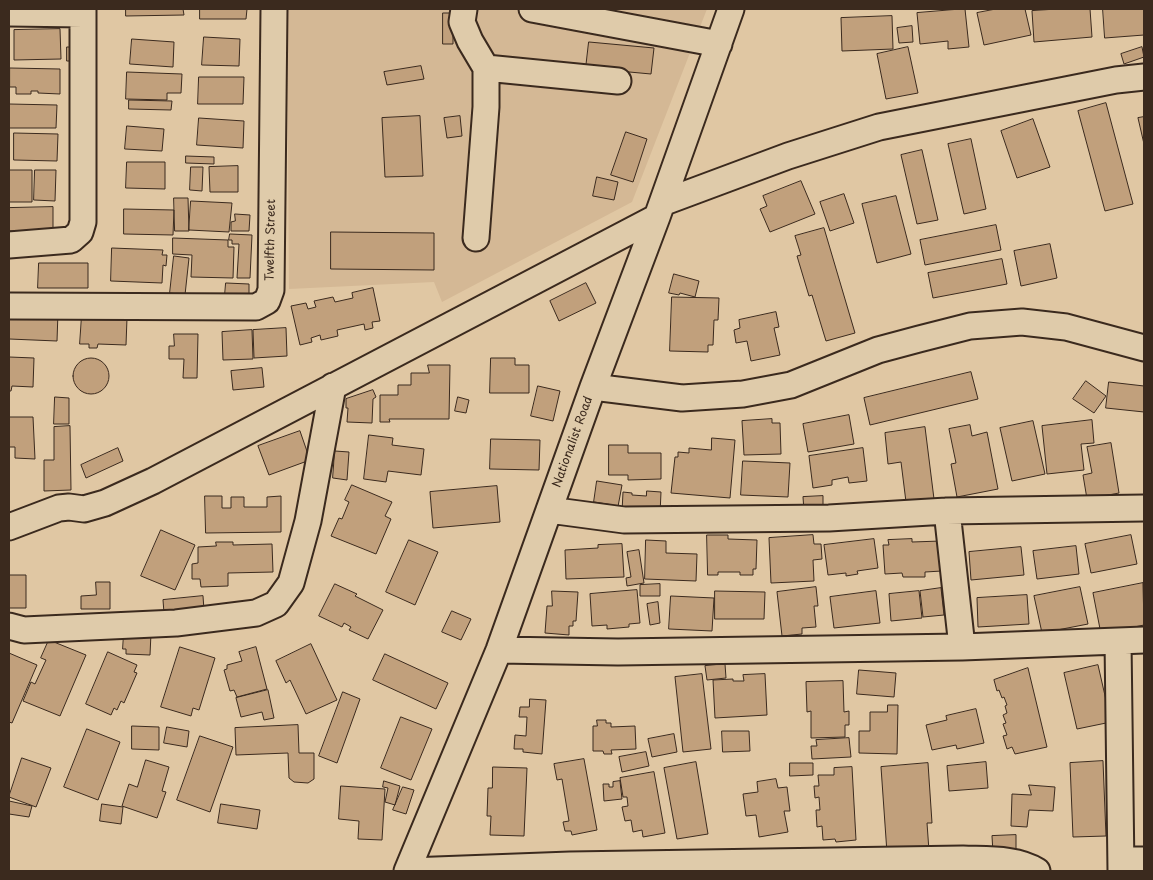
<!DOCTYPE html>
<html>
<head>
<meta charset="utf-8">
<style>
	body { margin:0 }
	#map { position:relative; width:1153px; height:880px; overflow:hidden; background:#e0c7a3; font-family:"Playpen Sans",sans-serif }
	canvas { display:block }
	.frame { position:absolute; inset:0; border:10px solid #3b2a1e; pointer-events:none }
</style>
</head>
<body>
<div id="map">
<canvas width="1153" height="880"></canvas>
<div class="frame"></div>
</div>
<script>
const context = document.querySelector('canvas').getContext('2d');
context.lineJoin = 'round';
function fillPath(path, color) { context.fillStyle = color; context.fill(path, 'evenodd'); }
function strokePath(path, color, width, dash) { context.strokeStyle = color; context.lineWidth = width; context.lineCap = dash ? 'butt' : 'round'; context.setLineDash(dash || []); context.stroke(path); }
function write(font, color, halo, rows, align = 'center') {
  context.font = font + ' "Playpen Sans",sans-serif'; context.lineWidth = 4; context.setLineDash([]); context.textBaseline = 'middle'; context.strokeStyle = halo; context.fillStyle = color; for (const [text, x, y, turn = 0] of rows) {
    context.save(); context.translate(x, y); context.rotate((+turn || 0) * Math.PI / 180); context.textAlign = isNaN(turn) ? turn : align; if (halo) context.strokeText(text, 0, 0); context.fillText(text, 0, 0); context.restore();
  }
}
const built = new Path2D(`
	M287,9H707L632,202L442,302L434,282L289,289Z`);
const building = new Path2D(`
	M126,9H183L184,15L126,16Z
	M200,9H247L246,19H200Z
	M965,9L969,47L948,49V41L920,44L917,13Z
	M996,9H1025L1031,35L984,45L977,13Z
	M1057,9H1090L1092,37L1034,42L1032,11Z
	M1103,9H1144V35L1105,38Z
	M443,13H453V44H443Z
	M892,16L893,49L842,51L841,18Z
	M912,26L913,42L899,43L897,28Z
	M60,29L61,59L14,60V30Z
	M204,37L240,39L239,66L202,65Z
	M132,39L174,42L173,67L130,64Z
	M589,42L654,48L651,74L586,68Z
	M67,47H76V61H67Z
	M908,47L918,93L886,99L877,54Z
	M1142,47L1144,57L1124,64L1121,54Z
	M421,66L424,79L387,85L384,72Z
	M10,68L60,69V94L38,93V91H31V94H16V87H10Z
	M127,72L182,74L181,93H167V100L126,99Z
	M199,77H244L243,104H198Z
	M129,100L172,101L171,110L129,109Z
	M1106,103L1133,204L1105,211L1078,111Z
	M9,104L57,105L56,128H9Z
	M420,116L423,176L385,177L382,118Z
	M460,116L462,136L447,138L444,118Z
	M1144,117V144L1138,118Z
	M199,118L244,121L243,148L197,145Z
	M1033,119L1050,167L1017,178L1001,131Z
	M127,126L164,129L162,151L125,149Z
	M626,132L647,139L633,182L611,175Z
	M14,133L58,134L57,161L14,160Z
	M971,139L986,209L964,214L948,144Z
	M922,150L938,220L917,224L901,155Z
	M186,156L214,157V164L186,163Z
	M127,162H165V189L126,188Z
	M238,166V192H210L209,167Z
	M191,167H203L202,191L190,190Z
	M9,170H32V202H9Z
	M35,170H56L55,201L34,200Z
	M597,177L618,182L614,200L593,196Z
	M801,181L815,214L770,232L760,209L767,206L763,196Z
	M844,194L854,223L830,231L820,202Z
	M896,196L911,254L877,263L862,204Z
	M174,198H188L189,231H175Z
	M191,201L232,203L229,232L189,230Z
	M53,207V231H9V208Z
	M124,209L174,210L173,235L124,234Z
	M235,214L250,215L249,231H231V222L235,221Z
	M996,225L1001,250L925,265L920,240Z
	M824,228L855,333L826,341L812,295L809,296L797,256L801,255L795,236Z
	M331,232L434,233V270L331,269Z
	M230,234L252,235L250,278H237L239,244H232V240H229Z
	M173,238L228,240V247H234L233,278L191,277L192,255L173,254Z
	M1050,244L1057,278L1021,286L1014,251Z
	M112,248L163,250L162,255H167L166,266L163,265L162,283L111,281Z
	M174,256L189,258L185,295L170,293Z
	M1002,259L1007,284L933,298L928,273Z
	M39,263H88V288H38Z
	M674,274L699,281L695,297L680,293L679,295L669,293Z
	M226,283L249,284V296L225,295Z
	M586,283L596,303L559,321L550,301Z
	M373,288L380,321L372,322L373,328L365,330L364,324L337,330L338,336L321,340L320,335L311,338L312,342L300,345L291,306L306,303L308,309L316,307L314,301L333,297L335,302L353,298L352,293Z
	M672,297L719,298L718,320H714L713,345H708V352L670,351Z
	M9,311L58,312L57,341L9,339Z
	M776,312L779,327L774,328L780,355L751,361L747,341L736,343L734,330L740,328L739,320Z
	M82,315L127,318L126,345L98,344L97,348H89V344H80Z
	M286,328L287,356L254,358L253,330Z
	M252,330L253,359L223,360L222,332Z
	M174,334H198L197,378H183L184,359H169V346H174Z
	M9,357L34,358L33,387L12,386L11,391H9Z
	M73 376a18 18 0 1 1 36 0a18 18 0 1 1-36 0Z
	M491,358H515V365H529V393H490Z
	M428,365H450L449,419H389L390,422H380V395H398V385H411V373H429Z
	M262,368L264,387L233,390L231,371Z
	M971,372L978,399L870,425L864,398Z
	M1086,381L1106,396L1094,413L1073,399Z
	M1109,382L1144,386V412L1106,408Z
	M538,386L560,391L553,421L531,416Z
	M373,390L376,397L373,399L372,423L347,422L348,408H346V399Z
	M55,397L69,398V424H54Z
	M458,397L469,400L466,413L455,411Z
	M849,415L854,444L808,452L803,424Z
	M9,417H33L35,459L15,458V447H9Z
	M772,419V423H780L781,454L744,455L742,421Z
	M1092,420L1094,443L1081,444L1084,470L1047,474L1042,426Z
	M1033,421L1045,474L1012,481L1000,428Z
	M970,425L972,436L987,432L998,489L957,497L951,464L956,463L949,429Z
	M70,426L71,490L44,491V460H54V427Z
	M925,427L934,499L906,502L901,462L888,464L885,433Z
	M300,431L310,460L269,475L258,446Z
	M369,435L393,438L392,445L424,449L421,475L388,471L386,482L364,479Z
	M712,438L735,440L730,498L671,493L675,457H678V452L689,453V448L711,450Z
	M491,439L540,440L539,470L490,469Z
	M1111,443L1119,493L1087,499L1083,475L1092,473L1087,447Z
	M609,445H628V453H661V479L628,480V475H609Z
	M118,448L123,461L86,478L81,465Z
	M863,448L867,481L849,483L848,477L832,480V485L813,488L809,456Z
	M335,451L349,452L347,480L333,478Z
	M743,461L790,463L788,497L741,495Z
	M597,481L622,485L617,512L612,511L613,505L594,502Z
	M352,485L392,502L385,516L391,519L376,554L331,536L339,518L342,519L349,502L345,500Z
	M497,486L500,522L433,528L430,492Z
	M647,491L661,492L660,514L622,512L623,492L632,493V495L646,496Z
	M205,496H222V508H231V497H244V507H267V497L281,496V532L206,533Z
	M823,496V510L804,511L803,497Z
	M161,530L195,545L175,590L141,576Z
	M707,535H728V539L757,540L756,569H753V575H740V572H718V575H708Z
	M813,535L814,544H821L822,559L813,560L814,581L771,583L769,538Z
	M1131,535L1137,564L1091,573L1085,544Z
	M874,539L878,568L857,571L858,574L846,576V573L828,575L824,545Z
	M912,539V542L941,541L942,571L925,572V577H903L902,573L885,574L883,545H889L888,540Z
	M409,540L438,552L415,605L386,592Z
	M646,540L666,541V553L697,554L696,581L645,579Z
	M216,542H233V545L272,544L273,572L228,573V586L201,587L200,579H192V564L198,563V547L216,546Z
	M622,544L624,577L566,579L565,550L598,548V545Z
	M1076,546L1079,574L1037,579L1033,551Z
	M1021,547L1024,575L971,580L969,552Z
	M639,550L644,583L627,586L626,578L631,577L627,552Z
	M9,575H26V608H9Z
	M96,582H110V609H81V596L96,595Z
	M1143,583L1144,625L1101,634L1093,593Z
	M335,584L357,594L355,596L383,610L368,639L349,630L351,627L344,623L342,627L319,616Z
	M660,584V596H640V585Z
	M816,587L818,606H814L816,627L802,628V634L782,636L777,592Z
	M1080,587L1088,624L1042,633L1034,596Z
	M941,588L944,615L923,617L920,591Z
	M637,590L640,623L629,624V627L607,629V625L592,626L590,594Z
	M552,591L578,592L576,621H573V626H569V635L545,633L547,606H552Z
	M715,591L765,592L764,619H715Z
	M876,591L880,623L834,628L830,597Z
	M919,591L922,618L891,621L889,594Z
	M1027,595L1029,624L978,627L977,598Z
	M203,596L204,610L164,613L163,600Z
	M671,596L714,598L712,631L669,629Z
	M658,602L660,623L650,625L647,604Z
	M452,611L471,619L461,640L442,632Z
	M124,633H151L150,655L126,654V649H123Z
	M49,640L86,655L60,716L23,701L31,682L35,684L46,660L41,658Z
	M311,644L337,700L306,714L290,680L286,683L276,661Z
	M180,647L215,658L199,710L193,708L191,716L161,707Z
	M256,647L267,689L237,697L234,690L230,691L224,670L227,669V665L242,661L239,652Z
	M108,652L137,665L134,672L137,673L124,703L121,701L117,710L114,708L111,715L86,704Z
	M9,653L37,665L12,723L9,722Z
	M385,654L448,683L436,709L373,680Z
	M725,664L726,678L707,680L705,666Z
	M1098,665L1111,722L1077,729L1064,673Z
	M1028,668L1047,747L1015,754L1012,747L1007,749L1003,736L1007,735L1003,724L1006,723L1003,715L1007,713L1005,706L1007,705L1004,697L1002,698L999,690L997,691L994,680Z
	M859,670L896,673L894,697L857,694Z
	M702,674L711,749L683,752L675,677Z
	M765,674L767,715L715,718L713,680L733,679V681H744L743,675Z
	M843,681L844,712L849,711V725H845V737L811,738V711L807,712L806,682Z
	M268,690L274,718L264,720L262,712L241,717L236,698Z
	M343,692L360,699L337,763L319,756Z
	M530,699L546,700L542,754L523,752V749H514L515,735L526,736L527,717H519L520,707H529Z
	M888,705H898L897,754L859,753V731H870V712H887Z
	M976,709L984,743L957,749L956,745L932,750L926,725L947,720L946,716Z
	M401,717L432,729L411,780L381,768Z
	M597,720H606V723H611V727L635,726L636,749L611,750L612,754H604L603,751H593V726H597Z
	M298,725L299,753H314V779L308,783L294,782L289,778L288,753L236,755L235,728Z
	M132,726L159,727V750L132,749Z
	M167,727L189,731L187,747L164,743Z
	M87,729L120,742L98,800L64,787Z
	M722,731H749L750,751L723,752Z
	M674,734L677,752L652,757L648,739Z
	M200,736L233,747L210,812L177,800Z
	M849,738L851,757L812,759L811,746H817L816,740Z
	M646,752L649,766L622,772L619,757Z
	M22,758L51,768L36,807L9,797Z
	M584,759L597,830L572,835L571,831H565L563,822L569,821L562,779L557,780L554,764Z
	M146,760L169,767L162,791L166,792L157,818L122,806L129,784L137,787Z
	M1103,761L1106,836L1073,837L1070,763Z
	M696,762L708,834L677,839L664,768Z
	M986,762L988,788L949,791L947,766Z
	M790,763H813V775L790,776Z
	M928,763L932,823H927L929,851L887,853L881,767Z
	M493,767L527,768L524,836L490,835L491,816H487L488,788H492Z
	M852,767L856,840L836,842L835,839L823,840L822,826L817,827L816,810H820L819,797L815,798L814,786H819L818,775H834V768Z
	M654,772L665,833L643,837L642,830L633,832L631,820L625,821L622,807L628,806L627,797H623L620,778Z
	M776,779L778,788L787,787L790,811H784L788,832L759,837L756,815L746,816L743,794L758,792L757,782Z
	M384,781L400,786L395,805L385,802L388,788L383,787Z
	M620,781L622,799L604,801L603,784H609V787H613V782Z
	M1029,785L1055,787L1053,811L1029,810L1027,827L1011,826L1012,794L1031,795Z
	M341,786L385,789L382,840L358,839L359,821L339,819Z
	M403,787L414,790L406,814L393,810Z
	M9,801L32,806L29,817L9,814Z
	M102,804L123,807L121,824L100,821Z
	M221,804L260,810L257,829L218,823Z
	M1016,835V852L993,853L992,836Z`);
const minor = new Path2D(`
	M464,9L462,22L470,41L486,68V107L476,238
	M532,9L719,44
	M9,13L83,14
	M486,68L618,81
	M662,203L788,156L879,127L1116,80L1144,77
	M9,245L71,240L80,232L83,222V9
	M9,306L256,307L267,301L271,290L274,9
	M593,387L682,398L743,394L791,385L878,350L919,339L970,326L1022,322L1066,327L1144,348
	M549,510L624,520L829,518L947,511L1144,508
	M947,511L962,647
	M9,527L59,508L69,507L84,509L105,503L153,481L657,217
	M9,626L24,630L176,623L256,613L276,604L291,583L308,521L333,386
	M1118,641L1121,871
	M499,650L618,652L962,647L1144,640
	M1121,860H1144
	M407,871L499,650L593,387L657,217L731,9
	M409,871L570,865L963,859C987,860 1017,858 1037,871`);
const streetNames = [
	["Twelfth Street",271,240,-89],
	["Nationalist Road",573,442,-70]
];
fillPath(built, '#d4b895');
fillPath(building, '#c1a07c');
strokePath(building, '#3b2a1e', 1);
strokePath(minor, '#3b2a1e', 29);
strokePath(minor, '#dfcbaa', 25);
write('12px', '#3b2a1e', '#dfcbaa', streetNames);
</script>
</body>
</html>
